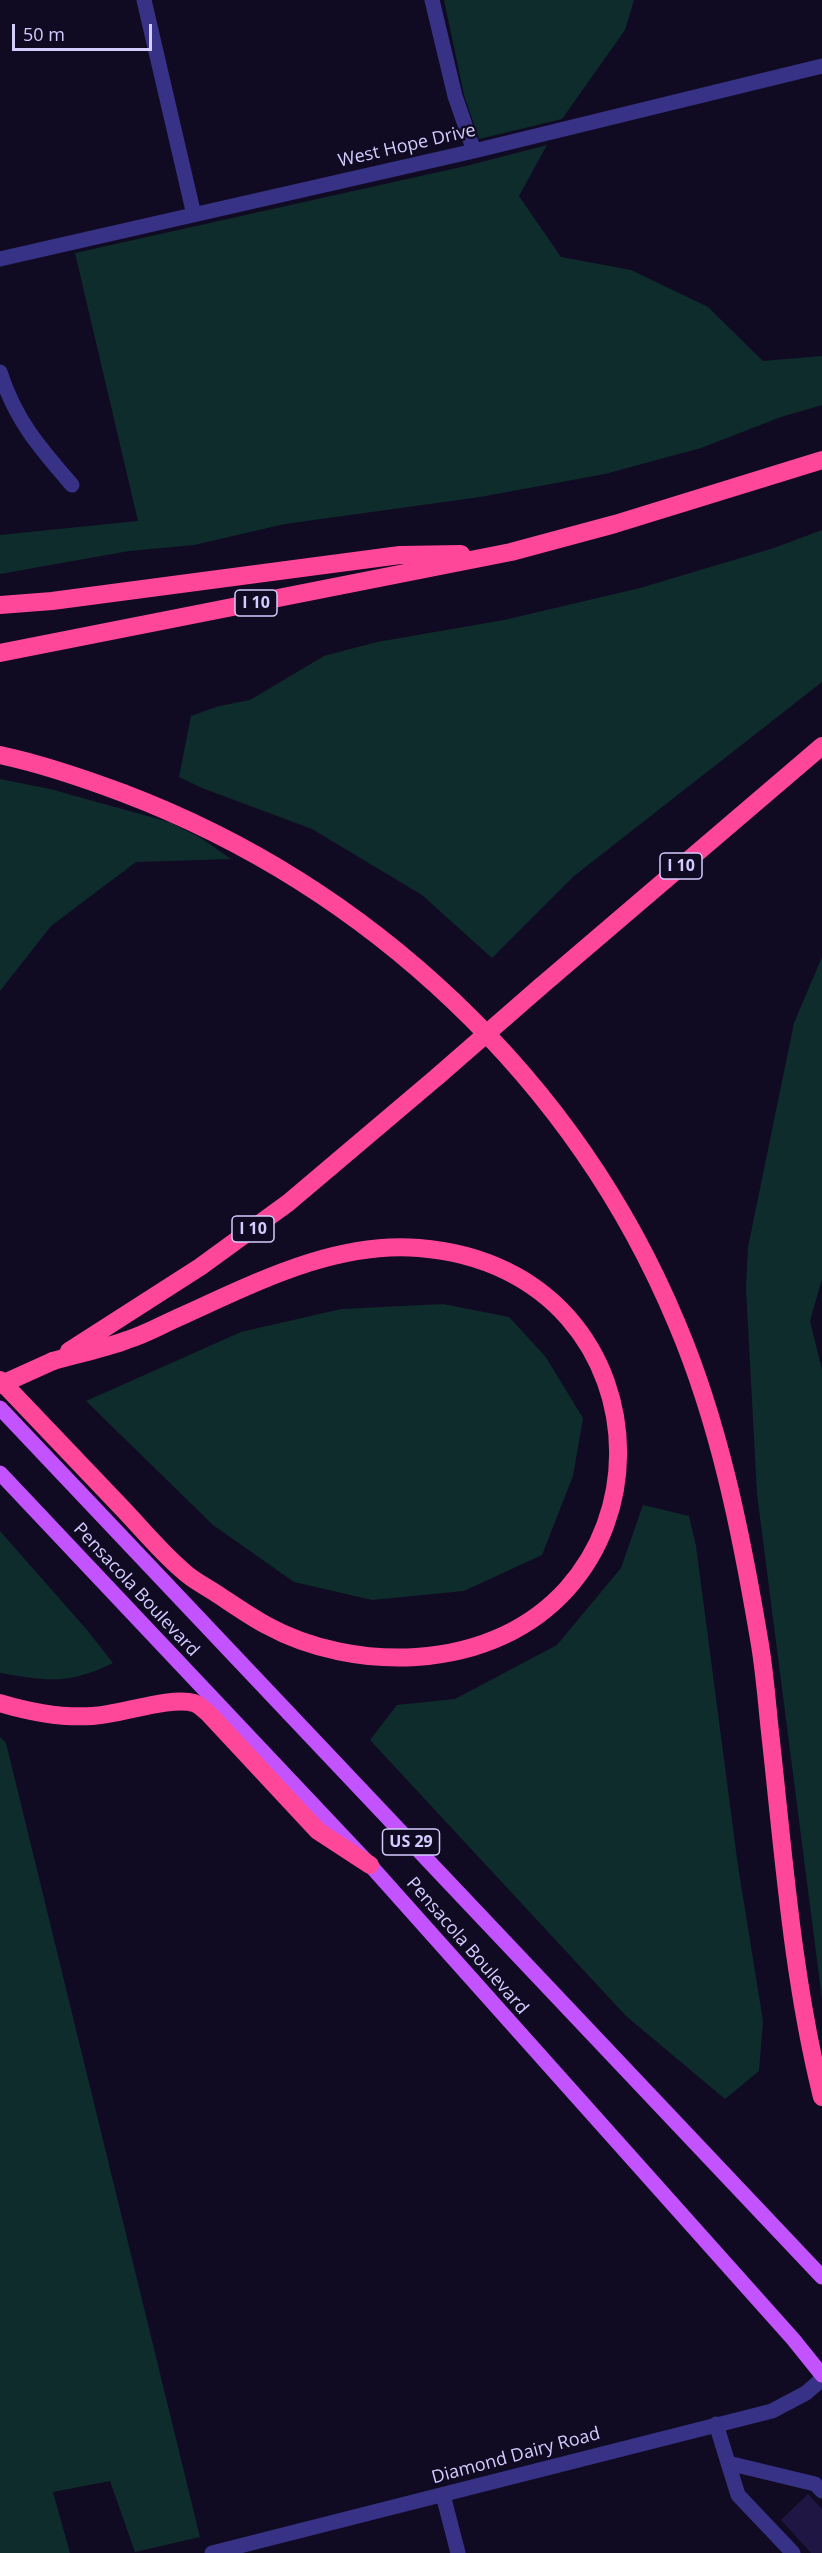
<!DOCTYPE html>
<html>
<head>
<meta charset="utf-8">
<style>
	body { margin:0 }
	#map { position:relative; width:822px; height:2553px; overflow:hidden; background:#100b22; font-family:"Open Sans",sans-serif }
	canvas { display:block }
	.scale { position:absolute; left:12px; top:24px; width:140px; height:27px; box-sizing:border-box; border:3px solid #d3ccff; border-top:0; padding-left:8px; font-size:18px; line-height:21px; white-space:nowrap; color:#d3ccff; -webkit-text-stroke:4px #100b22; paint-order:stroke }
</style>
</head>
<body>
<div id="map">
<canvas width="822" height="2553"></canvas>
<div class="scale">50 m</div>
</div>
<script>
const context = document.querySelector('canvas').getContext('2d');
context.lineJoin = 'round';
function fillPath(path, color) { context.fillStyle = color; context.fill(path, 'evenodd'); }
function strokePath(path, color, width, dash) { context.strokeStyle = color; context.lineWidth = width; context.lineCap = dash ? 'butt' : 'round'; context.setLineDash(dash || []); context.stroke(path); }
function write(font, color, halo, rows, align = 'center') {
  context.font = font + ' "Open Sans",sans-serif'; context.lineWidth = 5; context.setLineDash([]); context.textBaseline = 'middle'; context.strokeStyle = halo; context.fillStyle = color; for (const [text, x, y, turn = 0] of rows) {
    context.save(); context.translate(x, y); context.rotate((+turn || 0) * Math.PI / 180); context.textAlign = isNaN(turn) ? turn : align; if (halo) context.strokeText(text, 0, 0); context.fillText(text, 0, 0); context.restore();
  }
}
const green = new Path2D(`
	M444,0H634L625,30L562,119L479,139L464,95Z
	M547,145L519,196L561,257L631,270L708,307L763,361L822,356V405L781,417L701,448L605,474L480,497L285,524L194,545L129,551L0,574V535L138,521L75,253L470,165Z
	M822,530V682L574,876L492,958L422,895L312,829L202,788L179,777L191,716L219,706L250,700L324,656L377,642L504,620L640,588L774,548Z
	M0,779L50,789L169,822L201,838L231,859L136,862L51,926L0,991Z
	M822,957V1279L810,1321L822,1370V1999L757,1494L746,1288L748,1247L794,1023Z
	M443,1304L509,1317L545,1356L583,1418L573,1476L542,1555L464,1591L372,1600L294,1582L213,1525L86,1401L241,1332L341,1309Z
	M643,1505L689,1516L696,1546L738,1866L763,2021L759,2071L725,2099L626,2016L370,1740L397,1705L455,1699L557,1645L621,1568Z
	M0,1531L87,1630L113,1663C67,1685 49,1681 0,1673Z
	M0,1737L6,1743L200,2537L135,2552L110,2481L53,2492L70,2553H0Z`);
const building = new Path2D(`
	M808,2494L822,2509V2553H811L781,2520Z`);
const minor = new Path2D(`
	M144,0L194,215
	M432,0L455,96L474,151
	M0,259L474,151L822,66
	M0,372C16,421 39,447 72,485
	M716,2424L738,2495L793,2553
	M728,2463L815,2484L822,2491
	M443,2495L458,2553
	M212,2553L772,2411L806,2393L822,2379`);
const major = new Path2D(`
	M0,1408L822,2277
	M0,1473L370,1865L793,2339L822,2375`);
const highway = new Path2D(`
	M0,605L52,601L400,555L461,554
	M0,653L511,552L615,524L822,460
	M0,755C42,764 83,778 123,793C370,887 575,1079 677,1324C719,1423 741,1532 759,1639C765,1672 767,1707 771,1741C784,1860 793,1981 822,2097
	M540,987L822,746
	M69,1351L200,1267L288,1203L438,1076
	M0,1380C41,1423 82,1466 123,1509C142,1529 161,1552 182,1570C191,1579 203,1585 214,1592C231,1603 248,1615 266,1625C311,1650 366,1660 416,1657C685,1639 685,1269 419,1248C336,1241 257,1282 184,1315C165,1323 147,1334 127,1340C103,1349 77,1354 53,1361
	M0,1703C30,1712 60,1718 92,1716C119,1715 170,1696 194,1703C200,1705 204,1710 209,1714L318,1831L370,1865`);
const highwayBridge = new Path2D(`
	M438,1076L540,987
	M0,1385L53,1361`);
const shields = [
	[256,603,42],
	[681,866,42],
	[253,1229,42],
	[411,1842,57]
];
const shieldNames = [
	["I 10",256,603],
	["I 10",681,866],
	["I 10",253,1229],
	["US 29",411,1842]
];
const streetNames = [
	["West Hope Drive",407,146,-13],
	["Pensacola Boulevard",136,1590,47],
	["Pensacola Boulevard",467,1946,49],
	["Diamond Dairy Road",516,2456,-15]
];
fillPath(green, '#0e2c2c');
fillPath(building, '#201644');
strokePath(minor, '#373285', 15);
strokePath(major, '#c353ff', 15);
strokePath(highway, '#ff479a', 18);
strokePath(highwayBridge, '#ff479a', 18);
for (const [x, y, w] of shields) { const box = new Path2D(); box.roundRect(x - w / 2, y - 13, w, 26, 4.5); context.fillStyle = '#100b22'; context.fill(box); strokePath(box, '#d3ccff', 1.5); }
write('bold 16px', '#d3ccff', null, shieldNames);
write('18px', '#d3ccff', '#100b22', streetNames);
</script>
</body>
</html>
